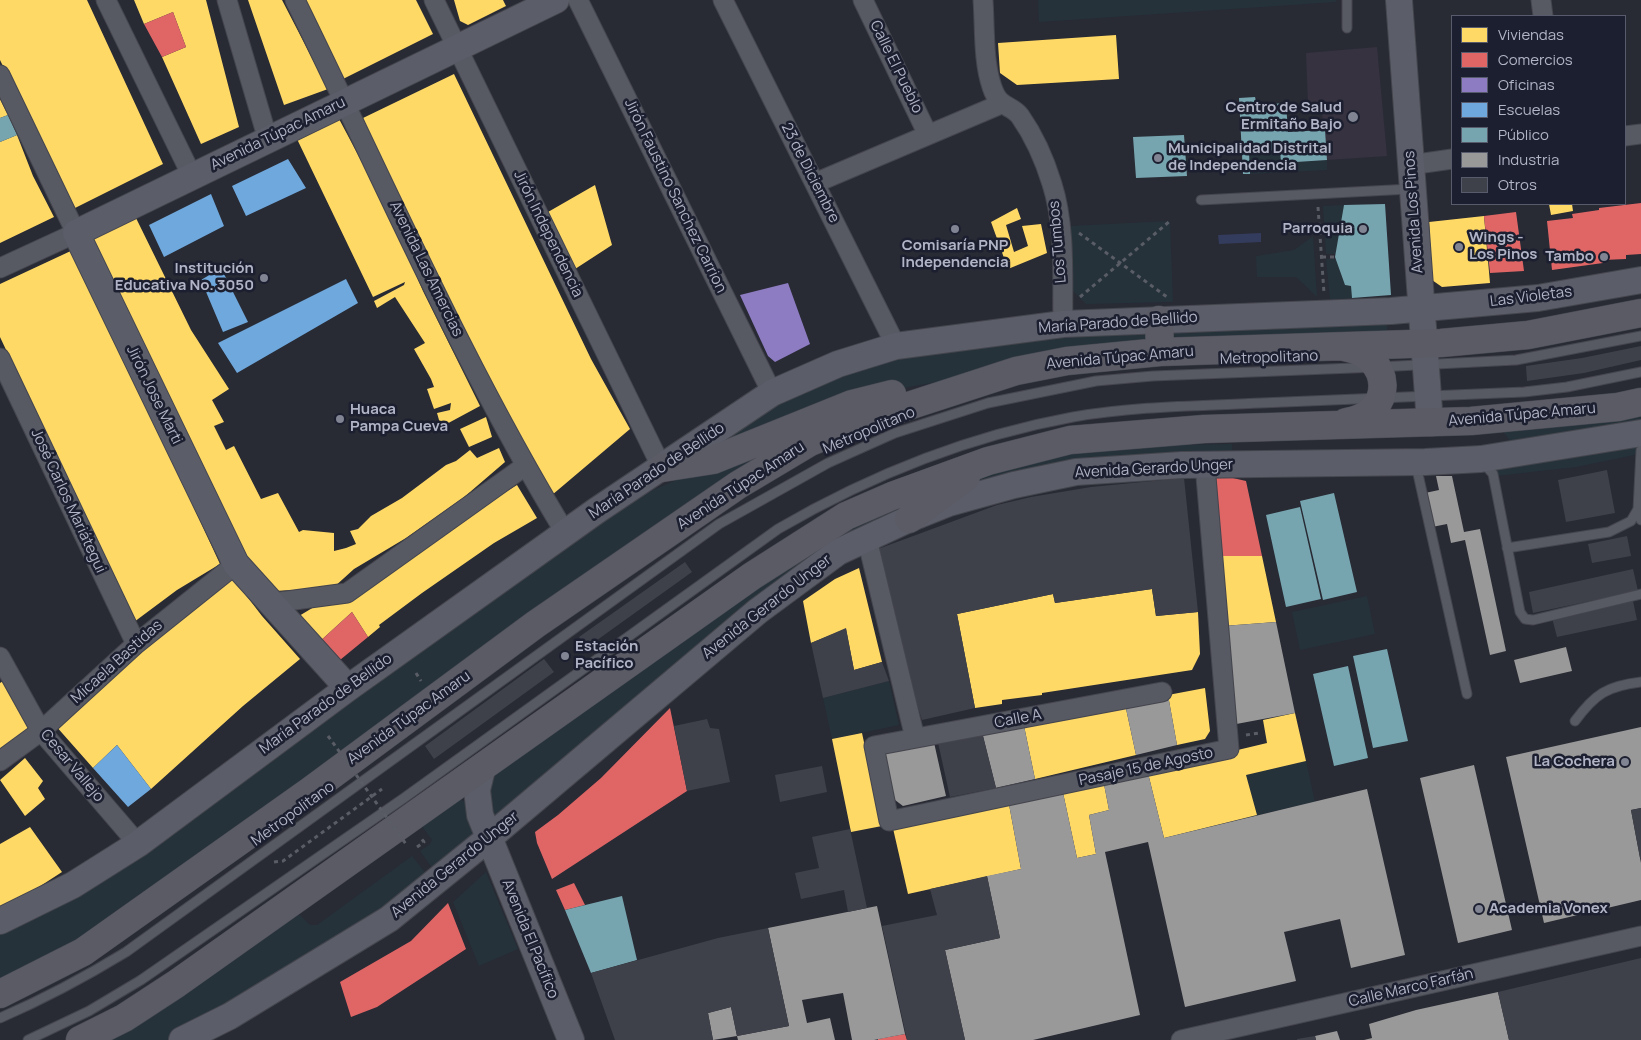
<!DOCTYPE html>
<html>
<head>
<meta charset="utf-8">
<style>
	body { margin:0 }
	#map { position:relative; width:1641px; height:1040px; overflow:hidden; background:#282a34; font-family:Manrope,sans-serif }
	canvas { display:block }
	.legend { position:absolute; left:1451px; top:15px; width:175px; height:190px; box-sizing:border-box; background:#1b1f2f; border:1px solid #575b6b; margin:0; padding:6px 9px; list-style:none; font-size:15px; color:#b0b4c6 }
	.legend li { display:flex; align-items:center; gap:10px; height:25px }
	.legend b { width:25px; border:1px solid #575b6b }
</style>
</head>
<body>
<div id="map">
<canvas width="1641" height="1040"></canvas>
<ul class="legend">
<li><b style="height:14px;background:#ffd966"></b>Viviendas</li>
<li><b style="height:14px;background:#e06666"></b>Comercios</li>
<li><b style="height:14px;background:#8e7cc3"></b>Oficinas</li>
<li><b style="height:14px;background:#6fa8dc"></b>Escuelas</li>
<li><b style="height:14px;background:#76a5af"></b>Público</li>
<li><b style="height:14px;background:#999"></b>Industria</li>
<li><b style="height:14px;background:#3f414a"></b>Otros</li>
</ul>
</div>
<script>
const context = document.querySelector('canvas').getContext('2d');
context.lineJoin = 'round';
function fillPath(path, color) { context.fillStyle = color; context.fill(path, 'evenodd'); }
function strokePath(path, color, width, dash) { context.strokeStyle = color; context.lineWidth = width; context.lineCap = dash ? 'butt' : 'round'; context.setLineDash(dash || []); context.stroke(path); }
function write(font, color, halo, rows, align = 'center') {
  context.font = font + ' Manrope,sans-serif'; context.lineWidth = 5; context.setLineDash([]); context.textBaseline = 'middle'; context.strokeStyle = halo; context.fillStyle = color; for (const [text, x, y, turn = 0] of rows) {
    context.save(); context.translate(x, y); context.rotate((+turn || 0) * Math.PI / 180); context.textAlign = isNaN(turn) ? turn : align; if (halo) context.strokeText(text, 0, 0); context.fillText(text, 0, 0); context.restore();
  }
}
const medical = new Path2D(`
	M1377,47L1387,156L1327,160L1321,103H1308L1306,53Z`);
const green = new Path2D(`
	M1038,0H1336V2L1039,22Z
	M1280,150L1281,163L1327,160V170L1250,174L1249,152Z
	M1344,205L1336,254H1326L1323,206Z
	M1170,221L1173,302L1086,304L1073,291L1069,226Z
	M1313,236L1317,297L1296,277H1257L1256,256L1294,250Z
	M1326,259H1336L1345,285L1351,286L1352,298L1330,300Z
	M1386,314L1388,341L1169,342V327Z
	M1152,325L1154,343L909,387L853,401L636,488L775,395L897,349Z
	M859,407L228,845L0,990V924L600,513L788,432Z
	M1641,408V429L1511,442L1498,425Z
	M1640,436L1639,454L1576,467L1496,476L1471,462Z
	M1075,442L1173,445L1232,444L1233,460L951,500L990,462Z
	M967,473L837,550L491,833L481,783L847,518Z
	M1367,596L1375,634L1300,650L1292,612Z
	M889,681L899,725L832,739L823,698Z
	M1306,761L1315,802L1257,815L1246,775Z
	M458,798L468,804L486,838L438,876L420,851L430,844L432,840L416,818Z
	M412,856L432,881L172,1040H102L296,911L310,925H317Z
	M486,872L518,949L479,966L453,902Z`);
const water = new Path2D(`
	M1261,233V242L1219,244L1218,235Z`);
const homes = new Path2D(`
	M0,0H87L163,164L73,209L0,60Z
	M134,0H206L239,127L201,144L162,57L186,47L173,12L144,24Z
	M248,0H282L328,89L284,105Z
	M302,0H416L433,34L343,79Z
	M454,0H503L506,6L468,25L460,21Z
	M1116,35L1119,79L1017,85L1000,73L998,43Z
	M454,74L591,359L630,429L552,495L521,446L385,172L363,118Z
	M0,99L8,115L0,118Z
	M338,117L391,217L423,291L480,406L441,427L437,413L450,410L451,403L434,409L427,389L434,387L431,379L414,349L425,343L395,297L377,308L374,301L404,285L405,282L373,297L297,139Z
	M17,135L33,176L54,217L0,243V142Z
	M595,185L612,245L572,271L548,212Z
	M1549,204H1572L1573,211L1551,215Z
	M1017,208L1021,219L1006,225L1014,252L1028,246L1022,226L1041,224L1047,253L1008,269L991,222Z
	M1484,216L1490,283L1442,287L1432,280L1429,222Z
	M136,218L191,330L229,389L212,400L224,422L214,426L226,450L234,446L261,499L278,493L299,532L303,530L334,533V551L346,548L356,544L350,531L358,529L371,516L402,498L446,465L456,461L470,450L477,458L499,448L505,462L463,498L406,538L354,569L333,588L274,591L254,578L91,239Z
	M75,249L220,564L177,590L134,622L0,337V284Z
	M486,417L492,437L469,447L460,429Z
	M517,485L537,518L494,543L422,593L379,625L380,627L368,637L352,612L317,644L294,619Z
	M1218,556H1262L1276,622L1223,626Z
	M859,568L882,662L854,670L846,629L811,643L803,601L835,579Z
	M232,577L262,616L300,659L243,706L151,789L117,745L93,768L55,725L118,667Z
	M1152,589L1156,616L1198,612L1200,654L1192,670L1042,693V695L1002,700V704L975,708L957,614L1053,594L1055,603Z
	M6,679L34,728L0,753V683Z
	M1205,688L1210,731L1205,739L1177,745L1168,695Z
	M1125,704L1136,755L1035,779L1023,721Z
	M1295,713L1306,761L1246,775L1257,815L1164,838L1147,769L1200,759L1267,743L1263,720Z
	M862,733L882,826L851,832L832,739Z
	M25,758L43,781L38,788L45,799L25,816L0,780Z
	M1103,779L1109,810L1089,815L1096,854L1077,858L1062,788Z
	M1008,799L1021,869L908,894L892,824Z
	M30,827L62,872L28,894L0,907V844Z`);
const shops = new Path2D(`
	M173,12L186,47L162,57L144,24Z
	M1641,203V254L1626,255V259L1603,260V263L1552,270L1547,221L1573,218L1572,214L1599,210V208Z
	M1516,212L1524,271L1490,273L1484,216Z
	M1211,473L1246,481L1262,556H1218Z
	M352,612L368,637L340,660L317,644Z
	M670,708L687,791L552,879L537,843L535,832L558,815L601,778Z
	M574,883L585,905L565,910L556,890Z
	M448,903L466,949L377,1007L351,1017L340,982L411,941Z
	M905,1034L907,1040H878V1039Z`);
const offices = new Path2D(`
	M788,283L810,344L775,362L768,356L740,295Z`);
const schools = new Path2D(`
	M288,159L306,188L246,216L232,186Z
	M211,194L224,226L164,257L149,225Z
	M221,268L248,322L223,332L201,280Z
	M346,279L358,303L237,373L218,343Z
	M117,745L151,789L128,807L93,768Z`);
const public = new Path2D(`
	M1255,97L1257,105L1286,103L1288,132L1325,130L1327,160L1281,163L1280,150L1249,152L1250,174H1243L1239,98Z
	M8,115L17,135L0,142V118Z
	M1184,135L1187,176L1136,178L1133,137Z
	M1385,204L1391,295L1352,298L1351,286L1345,285L1335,257L1344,205Z
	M1334,493L1357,592L1323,600L1300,501Z
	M1300,507L1321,599L1286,607L1266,515Z
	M1387,649L1408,741L1373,748L1353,656Z
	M1348,666L1368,758L1334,766L1313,674Z
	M622,896L637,960L591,973L565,910Z`);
const industry = new Path2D(`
	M1436,476H1452L1464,532L1480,529L1506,651L1490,655L1465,540L1451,543L1447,524L1432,527L1425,493L1439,490Z
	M1276,622L1295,713L1231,725L1223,626Z
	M1566,647L1572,671L1520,683L1514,660Z
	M1168,695L1177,745L1136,755L1125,704Z
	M1023,721L1035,779L996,788L981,728Z
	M1641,727V808L1631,810L1641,863V900L1544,923L1506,757Z
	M933,738L946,796L903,806L891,797L882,753Z
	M1474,765L1512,930L1458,943L1420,778Z
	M1147,769L1164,838L1367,789L1405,955L1351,968L1340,919L1284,932L1296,981L1185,1007L1148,842L1105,852L1140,1015L1033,1040H965L945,950L1000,938L987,876L1021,869L1008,799L1062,788L1077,858L1096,854L1089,815L1109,810L1103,779Z
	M877,906L905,1034L874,1040H852L843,993L802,1000L807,1023L830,1018L835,1040H738L737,1036L789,1026L768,928Z
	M1498,992L1509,1040H1364L1372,1038L1369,1024L1416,1010Z
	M731,1007L737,1036L713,1040L708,1013Z
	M1337,1031L1340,1040H1316L1315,1036Z`);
const building = new Path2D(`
	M1641,346V360L1584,373L1527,381L1526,366L1582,358Z
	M1607,470L1615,513L1566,522L1558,480Z
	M1184,478L1198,612L1156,616L1152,589L1055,603L1053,594L957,614L975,708L922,720L896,638L878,549L997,505L1031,497L1091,487Z
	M1627,536L1631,556L1592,563L1588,544Z
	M685,562L692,572L586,648L579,637Z
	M1633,569L1638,591L1533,613L1529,592Z
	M1633,601L1637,620L1557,637L1552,618Z
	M846,628L854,670L882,662L889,681L823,698L811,643Z
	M544,659L554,672L434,759L425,746Z
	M707,719L710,728L719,729L730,782L687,791L674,726Z
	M981,728L996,788L950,797L937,738Z
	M822,766L827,792L780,802L775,775Z
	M1641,808V858H1640L1631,810Z
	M850,829L867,908L848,912L844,890L801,899L795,873L819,868L812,837Z
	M987,876L1000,938L945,950L965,1040H907L882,926L937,915L930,889Z
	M768,928L789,1026L737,1036L731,1007L708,1013L713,1040H615L591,973L718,938Z
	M1641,958V1040H1509L1498,992Z
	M1315,1036L1316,1040H1297V1039Z`);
const path = new Path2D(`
	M1318,207L1324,293
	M1079,233L1167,297
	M1322,257H1334
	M1080,297L1170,221
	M416,673L421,681
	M1246,735L1259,733
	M417,847L424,842L421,838
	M274,862L283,861L382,789`);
const lane = new Path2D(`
	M1347,0V28
	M1201,200L1410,189
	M1641,450L1638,509L1641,520
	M1416,465L1467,694
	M1481,465L1487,467L1493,474L1520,612L1525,619L1533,620L1641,594
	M1507,548L1609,532L1631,521L1638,509
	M1575,721C1595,694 1607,686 1641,682
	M0,1018C44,999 85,977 126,952L719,524L828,463L895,433L988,403L1096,381L1153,376L1378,367L1516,360L1641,336
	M28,1040L89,1011L141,980L404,798L778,529C869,476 969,436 1073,417C1135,406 1198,406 1261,403C1349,399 1436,396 1524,392L1567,387L1641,372`);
const street = new Path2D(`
	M106,0L192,176
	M227,0L268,140
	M295,0C383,179 462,363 566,534
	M434,0L662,468
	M578,0L772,393
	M723,0L896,346
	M863,0L928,135
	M983,0C985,28 983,61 992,87C999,109 1011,104 1020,116C1034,136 1045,161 1052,184C1066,228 1062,279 1063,324
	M1541,0L1543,16
	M0,75L76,233L0,268
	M1625,136L1641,134
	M1410,165L1452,159
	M815,183L1001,104
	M0,358L136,644
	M867,539L915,738
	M272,603L347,593L525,466
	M0,657L41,731L138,844
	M1162,692L874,746L889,821L1229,749L1205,465
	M0,761L41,731L136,644L236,564
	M1181,1040L1641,936`);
const secondary = new Path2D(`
	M1399,0L1430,423
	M348,688L236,564L76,233L556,0
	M482,769L477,790L480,815L571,1040
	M0,921L73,885L138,844L348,688L596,511L772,393L838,364L896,346L1063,324L1391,311L1538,298L1641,280
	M182,1040L230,1016L389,919L489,838L758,611L838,552L909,519L949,503L1014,485L1076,472L1182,465L1425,462L1481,459L1641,433`);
const primary = new Path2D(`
	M1159,320L1160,352
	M1344,347C1394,355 1396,415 1346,422
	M662,468L713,460L852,404L892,394
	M909,519L966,477
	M0,994L83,952L310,791L536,624L738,485L810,442L859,422L1016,371L1067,361L1160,352L1441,343L1528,335L1641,313
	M80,1040L124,1018L176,984L752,576L846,516L892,496L988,461L1070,440L1204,429L1471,421L1618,407L1641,402`);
const pathBridge = new Path2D(`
	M328,736L406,844`);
const markers = [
	[1353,117,6,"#808493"],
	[1158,158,5,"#808493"],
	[955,229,5,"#808493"],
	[1363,229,5,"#808493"],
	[1459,247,5,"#808493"],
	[1604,257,5,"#808493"],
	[264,278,5,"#808493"],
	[340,419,5,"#808493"],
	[565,656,5,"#808493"],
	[1625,762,5,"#808493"],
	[1479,909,5,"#808493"]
];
const streetNames = [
	["Calle El Pueblo",896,67,64],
	["Avenida Túpac Amaru",278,134,-26],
	["23 de Diciembre",810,173,63],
	["Jirón Faustino Sanchez Carrion",675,196,64],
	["Avenida Los Pinos",1414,212,-94],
	["Jirón Independencia",548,234,64],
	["Los Tumbos",1058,242,-95],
	["Avenida Las Amercias",426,269,64],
	["Las Violetas",1531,297,-7],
	["María Parado de Bellido",1118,323,-4],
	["Avenida Túpac Amaru",1120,358,-5],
	["Metropolitano",1269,358,-2],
	["Jirón Jose Marti",154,395,64],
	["Avenida Túpac Amaru",1522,415,-5],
	["Metropolitano",869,431,-23],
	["Avenida Gerardo Unger",1154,469,-3],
	["María Parado de Bellido",657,471,-34],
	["Avenida Túpac Amaru",741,486,-33],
	["José Carlos Mariátegui",68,501,65],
	["Avenida Gerardo Unger",767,607,-38],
	["Micaela Bastidas",117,662,-42],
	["María Parado de Bellido",326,704,-36],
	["Avenida Túpac Amaru",409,718,-36],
	["Calle A",1018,719,-11],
	["Cesar Vallejo",72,766,50],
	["Pasaje 15 de Agosto",1146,767,-12],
	["Metropolitano",293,814,-36],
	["Avenida Gerardo Unger",455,865,-39],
	["Avenida El Pacífico",530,939,68],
	["Calle Marco Farfán",1411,988,-13]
];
const poiNames = [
	["Centro de Salud",1342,108],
	["Ermitaño Bajo",1342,125],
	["Municipalidad Distrital",1168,149,"left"],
	["de Independencia",1168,166,"left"],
	["Parroquia",1353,229],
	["Wings -",1469,238,"left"],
	["Los Pinos",1469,255,"left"],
	["Comisaría PNP",955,246,"center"],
	["Independencia",955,263,"center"],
	["Tambo",1594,257],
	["Institución",254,269],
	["Educativa No. 3050",254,286],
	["Huaca",350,410,"left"],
	["Pampa Cueva",350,427,"left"],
	["Estación",575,647,"left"],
	["Pacífico",575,664,"left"],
	["La Cochera",1615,762],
	["Academia Vonex",1489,909,"left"]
];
fillPath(medical, '#363240');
fillPath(green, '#25323a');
fillPath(water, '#343c5d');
fillPath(homes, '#ffd966');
fillPath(shops, '#e06666');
fillPath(offices, '#8e7cc3');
fillPath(schools, '#6fa8dc');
fillPath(public, '#76a5af');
fillPath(industry, '#999');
fillPath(building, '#3f414a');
strokePath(lane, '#44454d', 11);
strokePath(street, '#44454d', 21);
strokePath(secondary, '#44454d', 28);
strokePath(primary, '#454751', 29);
strokePath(path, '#5a5d66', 3, [4, 4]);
strokePath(lane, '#575963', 9);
strokePath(street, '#575963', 19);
strokePath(secondary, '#5b5d68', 26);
strokePath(primary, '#5a5b64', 28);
strokePath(pathBridge, '#5a5d66', 3, [4, 4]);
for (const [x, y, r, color] of markers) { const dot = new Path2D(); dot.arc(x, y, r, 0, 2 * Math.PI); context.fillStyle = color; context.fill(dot); strokePath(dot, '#1b1f2f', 2); }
write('15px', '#b0b4c6', '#1b1f2f', streetNames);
write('bold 15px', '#b0b4c6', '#1b1f2f', poiNames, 'right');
</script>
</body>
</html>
